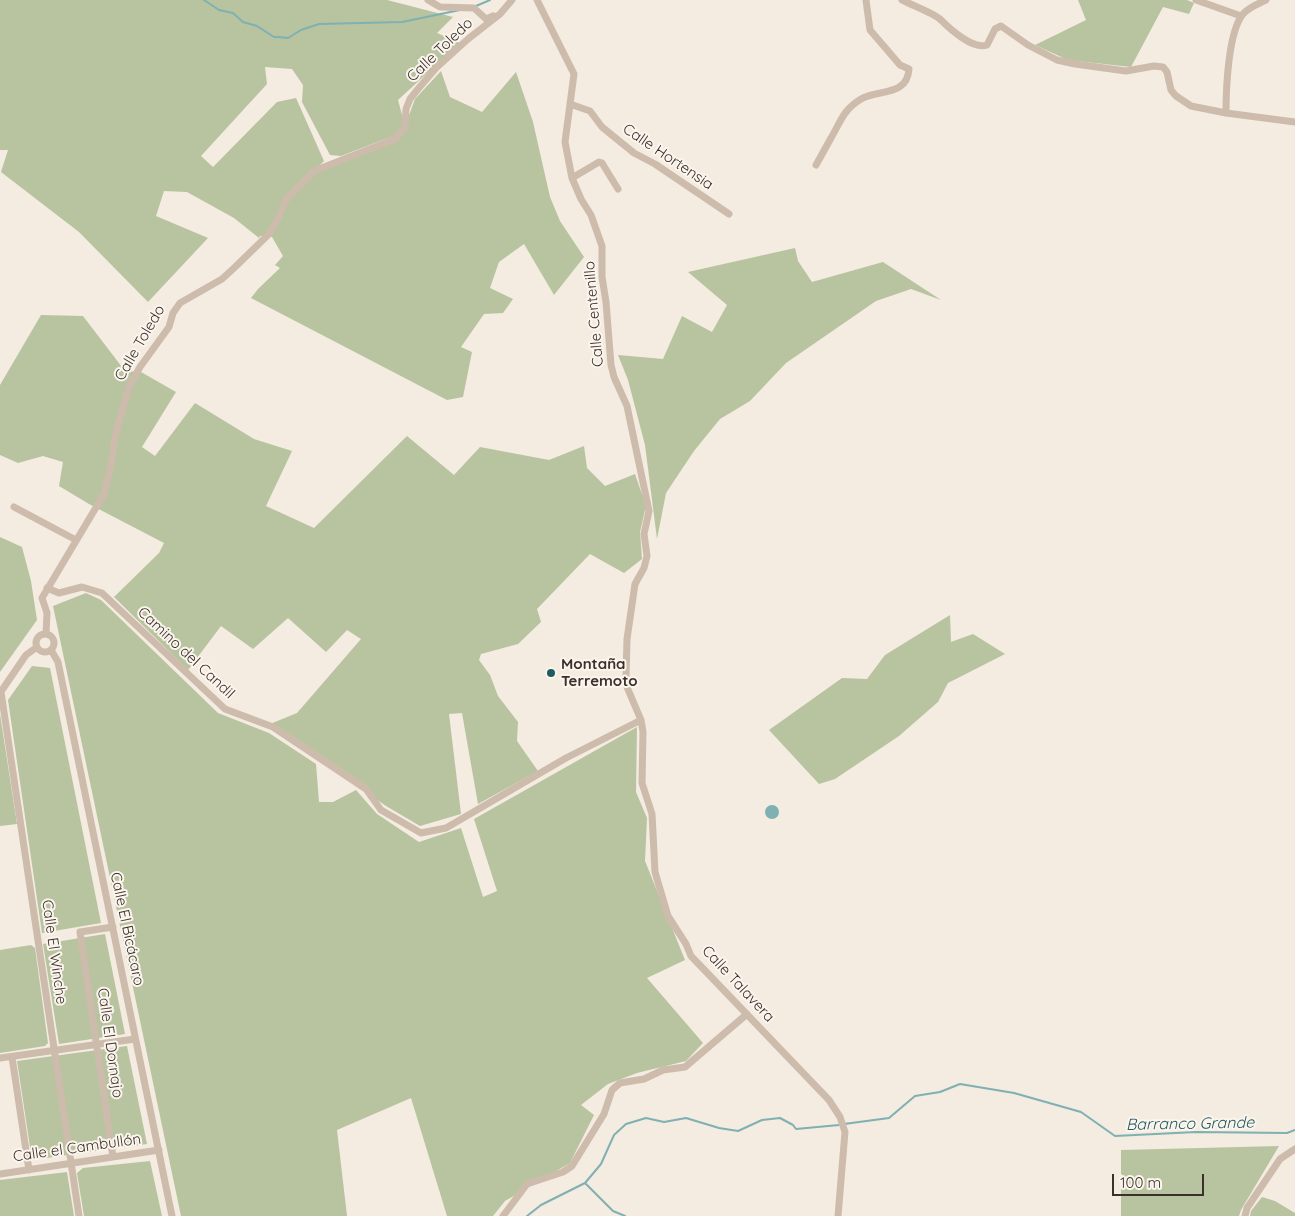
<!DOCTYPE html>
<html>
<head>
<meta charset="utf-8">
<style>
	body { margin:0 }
	#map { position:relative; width:1295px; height:1216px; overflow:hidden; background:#f4ebe1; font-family:Quicksand,sans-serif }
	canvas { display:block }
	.scale { position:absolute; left:1112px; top:1174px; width:92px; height:22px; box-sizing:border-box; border:2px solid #3b302b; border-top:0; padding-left:6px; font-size:15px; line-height:18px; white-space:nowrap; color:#3b302b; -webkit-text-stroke:4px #fbf5ee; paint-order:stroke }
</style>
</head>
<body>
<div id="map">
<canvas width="1295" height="1216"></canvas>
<div class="scale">100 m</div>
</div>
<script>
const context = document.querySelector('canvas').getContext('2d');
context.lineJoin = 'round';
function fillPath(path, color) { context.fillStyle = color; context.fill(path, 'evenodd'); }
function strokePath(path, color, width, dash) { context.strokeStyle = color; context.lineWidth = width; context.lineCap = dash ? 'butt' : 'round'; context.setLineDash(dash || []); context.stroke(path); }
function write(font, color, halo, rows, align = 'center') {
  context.font = font + ' Quicksand,sans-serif'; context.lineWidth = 4; context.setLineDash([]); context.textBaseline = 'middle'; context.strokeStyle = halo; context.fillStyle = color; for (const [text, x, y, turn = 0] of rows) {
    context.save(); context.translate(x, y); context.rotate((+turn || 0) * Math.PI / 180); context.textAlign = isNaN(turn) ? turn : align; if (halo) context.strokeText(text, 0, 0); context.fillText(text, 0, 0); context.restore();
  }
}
const green = new Path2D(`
	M0,0H387L453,17L437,33L460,43L398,100L405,126L415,99L441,71L450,97L482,112L516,72L533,122L550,197L560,221L584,257L554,295L524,244L499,262L490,288L513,299L503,313L484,314L461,347L472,352L463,397L447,400L251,298L258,289L280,268L275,265L283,256L272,237L260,236L259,238L234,218L187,192L164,191L156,216L208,238L148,302L79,232L1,172L8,150H0ZM265,67L292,69L303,85L302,102L330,155L341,156L393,136L315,170L324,161L296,98L277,102L213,167L201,156L267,84Z
	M1078,0H1187L1194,3L1189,14L1163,7L1131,67L1068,60L1035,45L1086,20Z
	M795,248L798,261L812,282L883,262L941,300L911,289L876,301L786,363L750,401L720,419L694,451L666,493L657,539L645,445L628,380L618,355L663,359L682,316L712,332L727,305L688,272Z
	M41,315L83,316L125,371L141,372L176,392L142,447L155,456L195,403L254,439L292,451L266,506L314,528L407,436L454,475L480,447L549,460L584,446L587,468L605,486L635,474L646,506L640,532L642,559L624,573L590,554L537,609L541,622L518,644L481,654L479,660L490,675L498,696L518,722L517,741L538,771L478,804L462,713L449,714L461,814L420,826L386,806L270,724L297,713L361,639L347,630L326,652L288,618L253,649L221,626L188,670L114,597L159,553L164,543L89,504L59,486L63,462L43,456L18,463L0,455V385Z
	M0,537L22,547L31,581L37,620L0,672Z
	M86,593L101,600L218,713L269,733L316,764L319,802H333L356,790L377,814L419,842L461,828L483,897L497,891L474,819L637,727L636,792L647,818L645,861L685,960L647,978L703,1043L686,1061L637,1073L608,1084L581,1105L594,1115L570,1163L505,1201L493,1216H447L411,1098L337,1130L347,1216H181L53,606Z
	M950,615L951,642L973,634L1005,654L948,683L938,702L899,736L835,779L819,784L769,730L842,678L867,679L885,655Z
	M32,666L50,668L101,923L42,933L8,700Z
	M0,714L17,824L0,826Z
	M105,934L125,1034L59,1044L43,944Z
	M31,945L35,948L48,1043L45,1046L0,1053V950Z
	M127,1046L147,1144L32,1160L17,1061Z
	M1279,1146L1241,1210L1239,1216H1121V1150Z
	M150,1161L162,1216H84L77,1173L83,1168Z
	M67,1172L74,1216H0V1180Z
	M1262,1197L1275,1201L1295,1213V1216H1250L1251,1211Z`);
const water = new Path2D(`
	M765 812a7 7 0 1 1 14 0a7 7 0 1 1-14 0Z`);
const stream = new Path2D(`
	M204,0L219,10L233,13L243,22L257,26L274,37H278L288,38L301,30L319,24L402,22L460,10
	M476,6L490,0
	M844,1124L889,1118L915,1096L940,1092L960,1084L1014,1093L1081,1112L1115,1136L1196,1132L1287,1133L1295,1130
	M585,1183L613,1211L625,1216
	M527,1216L541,1205L585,1183L601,1164L614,1135L626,1124L646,1118L664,1122L686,1118L719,1128L738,1131L762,1120L780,1118L793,1125L796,1129L839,1125`);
const street = new Path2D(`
	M428,0L440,7L474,8L486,19L493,16
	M537,0L574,74L565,142L572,178L581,199L591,215L602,246V277L606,302L611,365L614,377L627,406L649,511L644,534L647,556L644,568L635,584L627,639L626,676L627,687L641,720L643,732L642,783L652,814L655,872L668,916L686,944L691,956L829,1100L840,1117L845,1132L838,1216
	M902,0C911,5 934,13 941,20C950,29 973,50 987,45L995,29L1001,26L1028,45L1057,60L1075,64L1126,71L1154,66L1163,67L1167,72L1171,90L1176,96L1191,106L1226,113L1295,122
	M1196,0L1241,16
	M570,104L590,111L602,127L634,153L655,164L729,214
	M1226,113C1226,90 1228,32 1243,14C1249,7 1258,4 1266,0
	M816,165C821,156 826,147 831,138C841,121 843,110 861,99C878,89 907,97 909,69L900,65L870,30L866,0
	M572,178L599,162L602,163L618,189
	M14,507L76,540
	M47,588L59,593L82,587L102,593L225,709L273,727L366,789L381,810L421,833L446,828L566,758L641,720
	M46,634L47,613L42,598L104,494L111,466L115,436L129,387L140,367L169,327L173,313L180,303L222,279L233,269L268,235L278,219L285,201L314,171L395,139L405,127L406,109L410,99L418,89L436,68L468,39L500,14L512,0
	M36 643a9 9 0 1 1 18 0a9 9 0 1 1-18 0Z
	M51,650L58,662L172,1216
	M1,692L79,1216
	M0,693L26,655L37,647
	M113,927L80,932L113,1157
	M12,1057L29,1170
	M0,1058L135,1039
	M0,1174L159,1150
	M503,1216L527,1184L563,1172L572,1166L604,1114L612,1090L620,1083L644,1079L663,1070L685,1067L747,1014
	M1245,1216L1247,1208L1280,1159L1295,1149`);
const markers = [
	[551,673,5,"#1f5a5e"]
];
const streetNames = [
	["Calle Toledo",440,50,-44],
	["Calle Hortensia",668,157,34],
	["Calle Centenillo",594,314,-95],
	["Calle Toledo",140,343,-60],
	["Camino del Candil",186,653,43],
	["Calle El Bicácaro",127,929,78],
	["Calle El Winche",54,952,82],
	["Calle Talavera",738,984,47],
	["Calle El Dornajo",110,1043,82],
	["Calle el Cambullón",77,1148,-8]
];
const poiNames = [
	["Montaña",561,664],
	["Terremoto",561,681]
];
const waterNames = [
	["Barranco Grande",1190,1124,-1]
];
fillPath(green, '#b8c4a0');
fillPath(water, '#7fb0b2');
strokePath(stream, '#7fb0b2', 2);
strokePath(street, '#cdbbac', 7);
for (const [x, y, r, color] of markers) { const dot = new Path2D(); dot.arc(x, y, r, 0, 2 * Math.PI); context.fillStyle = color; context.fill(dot); strokePath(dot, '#fbf5ee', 2); }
write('15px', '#3b302b', '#fbf5ee', streetNames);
write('bold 15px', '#3b302b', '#fbf5ee', poiNames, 'left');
write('italic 16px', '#1f5a5e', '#fbf5ee', waterNames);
</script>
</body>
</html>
